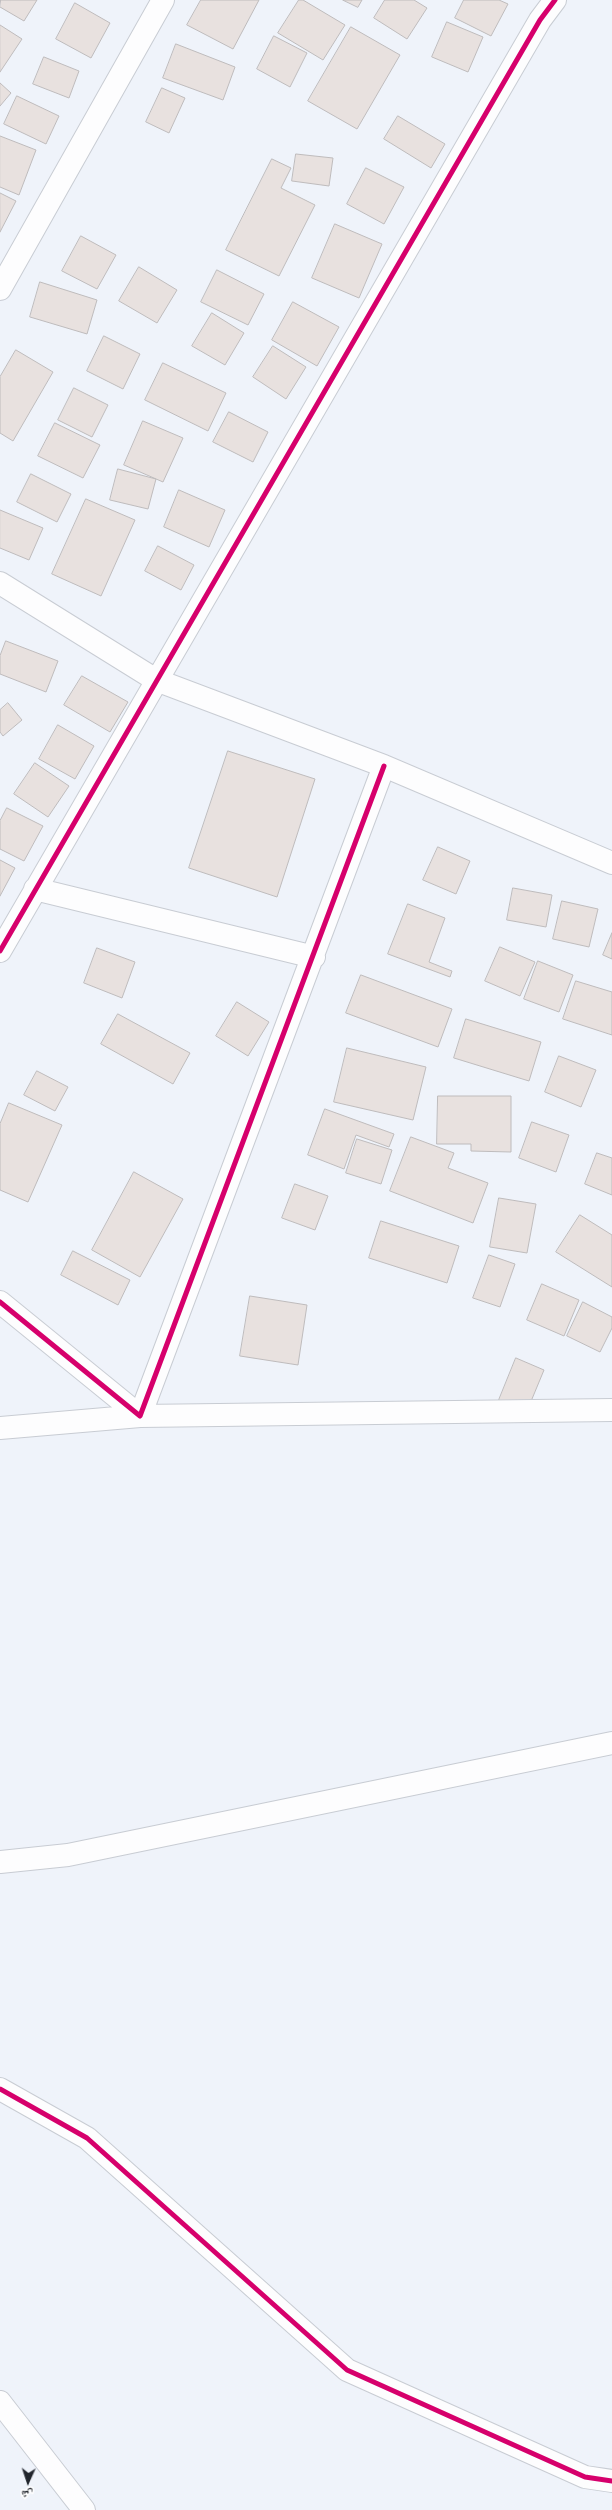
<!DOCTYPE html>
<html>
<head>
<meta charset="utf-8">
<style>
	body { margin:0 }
	#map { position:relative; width:612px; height:2510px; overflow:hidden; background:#eff3fa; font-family:Karla,"Noto Naskh Arabic",sans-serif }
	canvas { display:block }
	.north { position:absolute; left:8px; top:2462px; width:40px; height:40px; -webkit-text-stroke:3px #fff; paint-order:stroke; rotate:183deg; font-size:11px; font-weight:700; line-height:16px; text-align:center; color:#21252c }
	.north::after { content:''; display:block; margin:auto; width:14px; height:18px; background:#21252c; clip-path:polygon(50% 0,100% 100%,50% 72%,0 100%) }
</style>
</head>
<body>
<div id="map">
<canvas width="612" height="2510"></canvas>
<div class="north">ش</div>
</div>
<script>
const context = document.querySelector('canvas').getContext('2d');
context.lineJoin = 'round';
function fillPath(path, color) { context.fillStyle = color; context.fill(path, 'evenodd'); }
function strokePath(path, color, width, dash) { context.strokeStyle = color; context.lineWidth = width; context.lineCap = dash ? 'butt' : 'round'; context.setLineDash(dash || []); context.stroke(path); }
const building = new Path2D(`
	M1,0H37L24,21L0,7Z
	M201,0H259L233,49L187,25Z
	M299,0H303L345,25L323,60L278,33Z
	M343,0H362L358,7Z
	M385,0H414L427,8L407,39L374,18Z
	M464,0H499L508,4L491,36L455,18Z
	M75,3L110,23L91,58L56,39Z
	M447,22L483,37L468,72L432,57Z
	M0,25L22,39L0,72Z
	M351,27L400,55L357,129L308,101Z
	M274,36L307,53L290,87L257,69Z
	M176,44L235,67L223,100L163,78Z
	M44,57L79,71L69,98L33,84Z
	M0,83L11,93L0,106Z
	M162,88L185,98L169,133L146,122Z
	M17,96L59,116L46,144L4,124Z
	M398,116L445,144L431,168L384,139Z
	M0,136L36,150L19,195L0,187Z
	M296,154L333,158L329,186L292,181Z
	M272,159L291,168L281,188L315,205L279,276L226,250Z
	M366,168L404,187L384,224L347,204Z
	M0,193L16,201L0,232Z
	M335,224L382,244L359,298L312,278Z
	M81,236L116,255L97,289L62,271Z
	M139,267L177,290L157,323L119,301Z
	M217,270L264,294L248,325L201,302Z
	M40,282L97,300L87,334L30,317Z
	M293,302L339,327L317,366L272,340Z
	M212,313L244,333L225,365L192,346Z
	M104,336L140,354L123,389L87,371Z
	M273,346L306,367L286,399L253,377Z
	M16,350L53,372L13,441L0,433V377Z
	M163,363L226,393L208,431L145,400Z
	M74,388L108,405L92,437L58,420Z
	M229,412L268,432L253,462L213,442Z
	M143,421L183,438L163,482L124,465Z
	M55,423L100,445L83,478L38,456Z
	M118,469L156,479L148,509L110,500Z
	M31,474L71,494L57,522L17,502Z
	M179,490L225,510L209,547L164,527Z
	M86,499L135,520L101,596L52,574Z
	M0,510L43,528L29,560L0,548Z
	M158,546L194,565L181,590L145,571Z
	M6,641L58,661L46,692L0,674V656Z
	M82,676L128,702L110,732L64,705Z
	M8,703L22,720L3,736L0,732V710Z
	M58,725L94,746L75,779L39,759Z
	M228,751L315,779L277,897L189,868Z
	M35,763L69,786L48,817L14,794Z
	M7,808L43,826L24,861L0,849V821Z
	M438,847L470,861L456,894L423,880Z
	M0,860L15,868L0,896Z
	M513,888L552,895L546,927L507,920Z
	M562,901L598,909L589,947L553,939Z
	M408,904L445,918L429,962L452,971L450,977L388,954Z
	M612,933V959L603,955Z
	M500,947L535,962L520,996L485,981Z
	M97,948L135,962L122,998L84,983Z
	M538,961L573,975L559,1012L524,999Z
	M361,975L452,1009L438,1047L346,1013Z
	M576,981L612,992V1035L563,1019Z
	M237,1002L269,1022L248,1056L216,1036Z
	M118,1014L190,1053L173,1084L101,1044Z
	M466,1019L541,1042L529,1081L454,1058Z
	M347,1048L426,1067L413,1120L334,1102Z
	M559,1056L596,1070L581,1107L545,1092Z
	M37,1071L68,1087L55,1111L24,1095Z
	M438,1096H511V1152L471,1151V1144H437Z
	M9,1103L62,1125L28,1202L0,1190V1124Z
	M325,1109L394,1134L389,1147L356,1135L344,1169L308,1155Z
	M532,1122L569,1135L556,1172L519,1158Z
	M411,1137L454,1153L448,1168L488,1183L473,1223L390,1191Z
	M357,1139L392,1150L381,1184L346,1173Z
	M597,1153L612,1158V1195L585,1184Z
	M134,1172L183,1199L140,1277L92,1250Z
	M295,1184L328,1196L315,1230L282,1218Z
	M499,1198L536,1204L527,1253L490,1247Z
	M580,1215L612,1235V1287L556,1252Z
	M381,1221L459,1246L447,1283L369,1258Z
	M73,1251L130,1280L118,1305L61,1275Z
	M489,1255L515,1264L500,1307L473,1298Z
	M542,1284L579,1300L564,1336L527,1320Z
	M250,1296L307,1305L298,1365L240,1356Z
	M583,1302L612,1317V1328L600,1352L567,1336Z
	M516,1358L544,1370L527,1411L499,1400Z`);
const street = new Path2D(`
	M0,289L163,0
	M0,583L156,680L384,766L612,863
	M35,889L314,957
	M0,951L540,20L555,0
	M0,1302L140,1416L384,766
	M0,1428L140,1416L612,1410
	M0,2089L87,2138L347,2370L585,2477L612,2481
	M0,2402L84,2510`);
const primary = new Path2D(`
	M0,1862L68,1855L612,1743`);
const cycleway = new Path2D(`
	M0,951L540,20L555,0
	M0,1302L140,1416L384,766
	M0,2089L87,2138L347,2370L585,2477L612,2481`);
fillPath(building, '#e8e1df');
strokePath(building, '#bebbbc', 1);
strokePath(street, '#c8ccd3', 24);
strokePath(primary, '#c8ccd3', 24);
strokePath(street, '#fdfdfe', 22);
strokePath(primary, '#fdfdfe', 22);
strokePath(cycleway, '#d6006c', 5);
</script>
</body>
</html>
